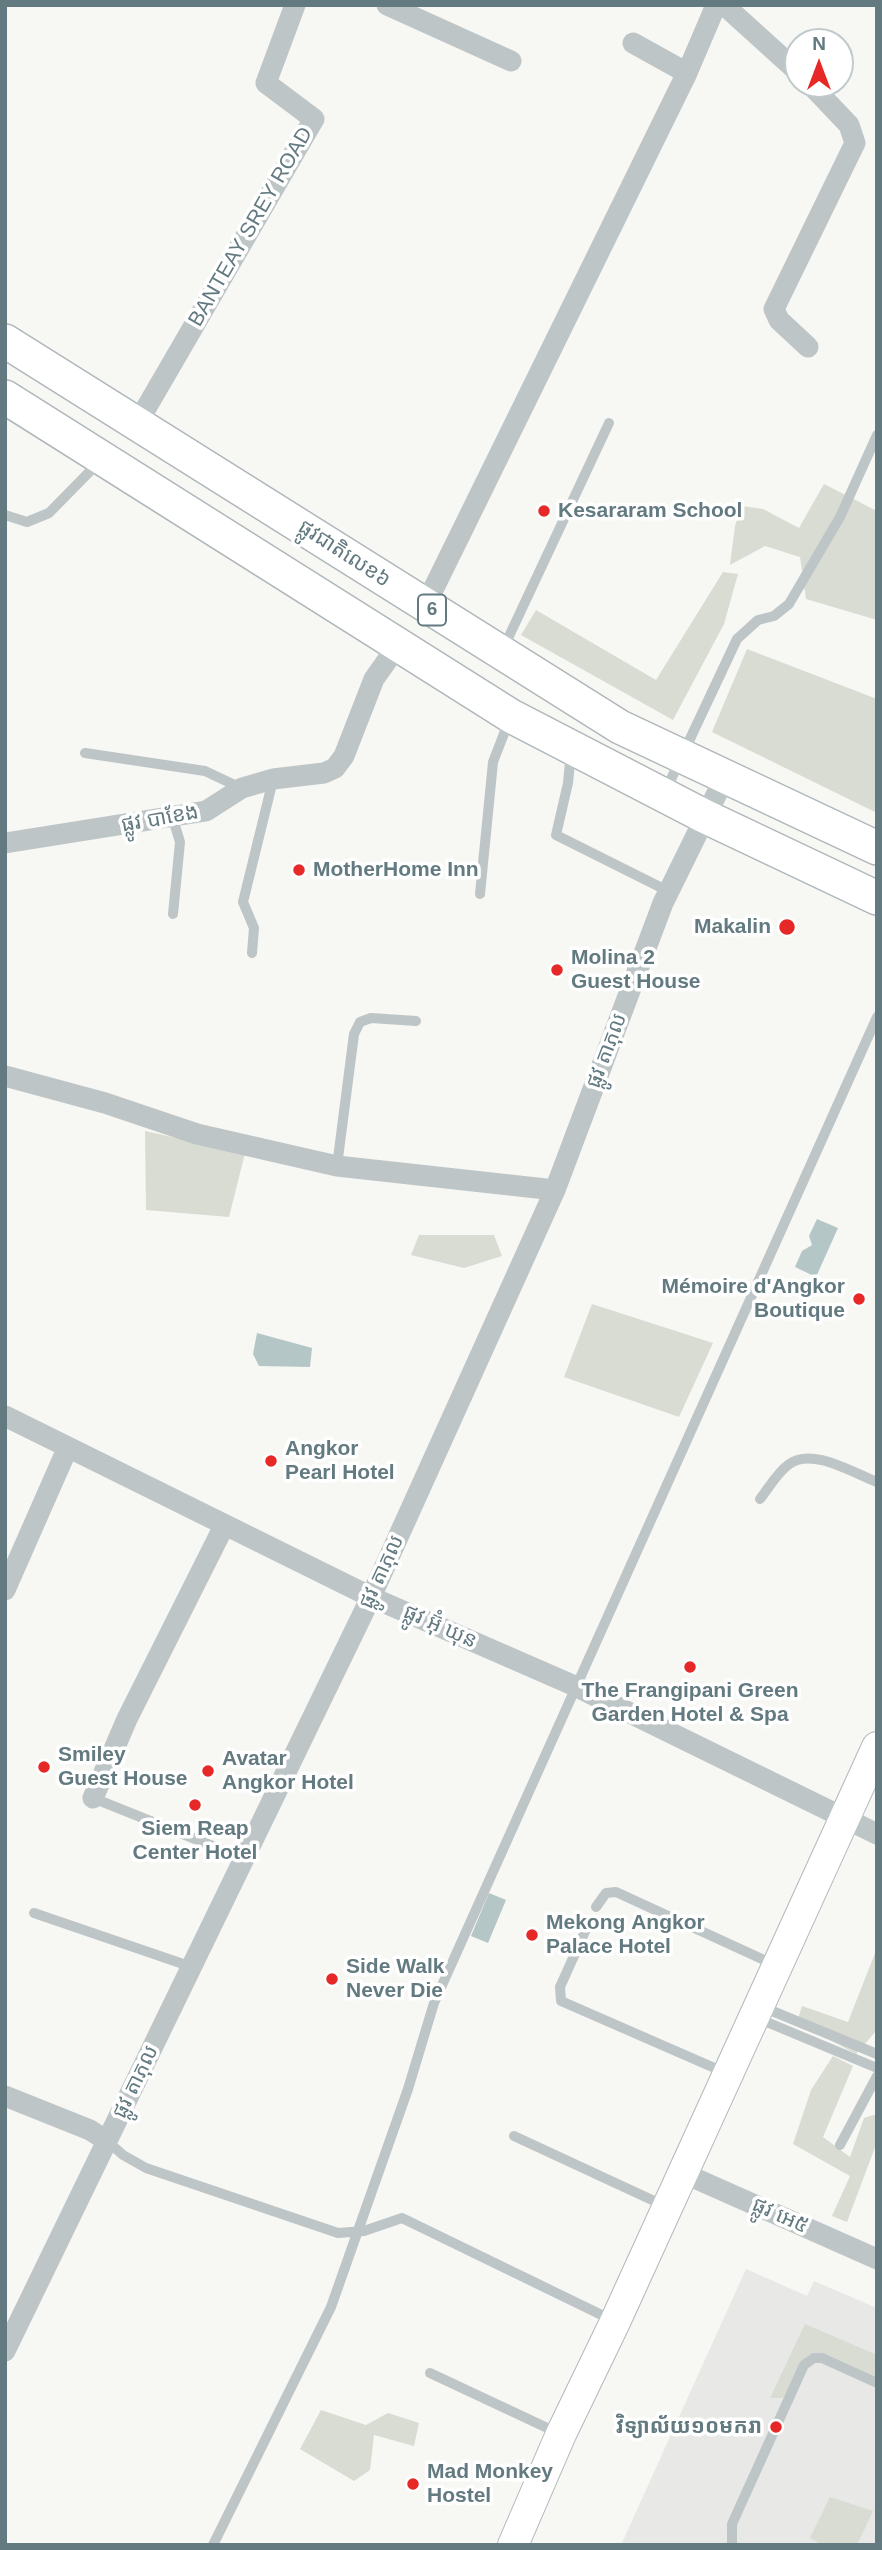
<!DOCTYPE html>
<html>
<head>
<meta charset="utf-8">
<style>
	body { margin:0 }
	#map { position:relative; width:882px; height:2550px; overflow:hidden; background:#f7f7f4; font-family:Arial,sans-serif }
	canvas { display:block }
	.frame { position:absolute; inset:0; border:7px solid #627a80; pointer-events:none }
	.north { position:absolute; left:784px; top:28px; width:70px; height:70px; box-sizing:border-box; background:#fff; border:2px solid #c0cacc; border-radius:50%; rotate:0deg; font-size:19px; font-weight:700; line-height:28px; text-align:center; color:#627a80 }
	.north::after { content:''; display:block; margin:auto; width:24px; height:32px; background:#e62826; clip-path:polygon(50% 0,100% 100%,50% 72%,0 100%) }
</style>
</head>
<body>
<div id="map">
<canvas width="882" height="2550"></canvas>
<div class="frame"></div>
<div class="north">N</div>
</div>
<script>
const context = document.querySelector('canvas').getContext('2d');
context.lineJoin = 'round';
function fillPath(path, color) { context.fillStyle = color; context.fill(path, 'evenodd'); }
function strokePath(path, color, width, dash) { context.strokeStyle = color; context.lineWidth = width; context.lineCap = dash ? 'butt' : 'round'; context.setLineDash(dash || []); context.stroke(path); }
function write(font, color, halo, rows, align = 'center') {
  context.font = font + ' Arial,"Noto Sans Khmer",sans-serif'; context.lineWidth = 7; context.setLineDash([]); context.textBaseline = 'middle'; context.strokeStyle = halo; context.fillStyle = color; for (const [text, x, y, turn = 0] of rows) {
    context.save(); context.translate(x, y); context.rotate((+turn || 0) * Math.PI / 180); context.textAlign = isNaN(turn) ? turn : align; if (halo) context.strokeText(text, 0, 0); context.fillText(text, 0, 0); context.restore();
  }
}
const built = new Path2D(`
	M746,2269L807,2296L814,2281L877,2308V2545H621Z`);
const green = new Path2D(`
	M824,484L877,511V620L806,599L800,557L765,546L730,565L735,526L742,506L763,509L799,528Z
	M723,572L738,574L724,624L673,720L521,635L536,610L656,680Z
	M747,649L877,699V813L712,732Z
	M145,1131L245,1153L229,1217L146,1210Z
	M419,1235H494L502,1256L464,1268L411,1255Z
	M592,1304L713,1343L679,1417L564,1377Z
	M877,1948V2030L856,2054L797,2022L802,2006L848,2022Z
	M833,2056L853,2066L823,2137L850,2157L864,2118L877,2114V2142L847,2222L832,2216L850,2176L793,2144L811,2090Z
	M805,2324L877,2355V2386L828,2361H802L792,2387L783,2398H770Z
	M321,2410L366,2425L388,2413L419,2423L414,2446L374,2435L370,2470L354,2481L300,2449Z
	M830,2497L873,2511L857,2545H822L810,2538Z`);
const water = new Path2D(`
	M817,1219L838,1228L816,1277L795,1267L802,1251L812,1245L809,1236Z
	M257,1333L312,1348L310,1367L259,1366L253,1354Z
	M489,1893L506,1900L488,1943L471,1936Z`);
const lane = new Path2D(`
	M5,515L27,522L49,513L100,461
	M503,649L609,423
	M571,752L568,783L556,835L668,891
	M85,753L205,771L241,788
	M665,792L737,639L758,620L774,616L789,604L840,517L877,435
	M480,894L493,762L510,718
	M173,914L180,842L173,819
	M252,953L254,928L243,902L273,780
	M337,1166L354,1034L360,1022L371,1018L416,1021
	M760,1499C768,1489 777,1473 788,1465C811,1446 853,1473 877,1482
	M93,1798L245,1859
	M596,1907L606,1893L616,1892L775,1965
	M34,1913L192,1967
	M587,1927L560,1987L561,2001L726,2073
	M760,2006L877,2054
	M757,2018L877,2068
	M514,2136L665,2206
	M107,2141L123,2155L146,2168L338,2233L364,2231L402,2218L614,2321
	M840,2145L877,2076
	M430,2373L558,2433
	M213,2545L331,2307L408,2089L434,2003L877,1017
	M732,2545V2524L804,2365L814,2358H822L877,2383`);
const street = new Path2D(`
	M387,5L511,61
	M724,5L798,72
	M633,43L687,73
	M808,347L779,320L774,309L855,143L849,125L810,84
	M138,422L314,119L266,83L295,5
	M425,606L687,73L716,5
	M5,843L206,811L242,788L273,779L324,773L335,768L344,756L374,679L398,645
	M5,1076L105,1103L197,1134L337,1166L555,1190
	M5,1416L371,1597L575,1686L877,1834
	M5,1590L68,1447
	M93,1798L127,1719L224,1526
	M5,2096L90,2130L107,2141
	M683,2173L877,2259
	M5,2351L371,1597L555,1190L663,903L725,777`);
const secondary = new Path2D(`
	M513,2545L561,2434L615,2322L877,1747`);
const primary = new Path2D(`
	M5,341L620,727L877,848
	M5,397L511,716L704,816L877,898`);
const markers = [
	[544,511,7,"#e62826"],
	[299,870,7,"#e62826"],
	[787,927,9,"#e62826"],
	[557,970,7,"#e62826"],
	[859,1299,7,"#e62826"],
	[271,1461,7,"#e62826"],
	[690,1667,7,"#e62826"],
	[44,1767,7,"#e62826"],
	[208,1771,7,"#e62826"],
	[195,1805,7,"#e62826"],
	[532,1935,7,"#e62826"],
	[332,1979,7,"#e62826"],
	[776,2427,7,"#e62826"],
	[413,2484,7,"#e62826"]
];
const shields = [
	[432,610,28]
];
const shieldNames = [
	["6",432,610]
];
const streetNames = [
	["BANTEAY SREY ROAD",251,227,-60],
	["ផ្លូវជាតិលេខ៦",344,554,33],
	["ផ្លូវ បាខែង",160,819,-10],
	["ផ្លូវ តាភុល",607,1051,-69],
	["ផ្លូវ តាភុល",382,1572,-65],
	["ផ្លូវ អ៊ុំ ឃុន",440,1627,24],
	["ផ្លូវ តាភុល",136,2082,-64],
	["ផ្លូវ អេ៥",780,2216,24]
];
const poiNames = [
	["Kesararam School",558,511],
	["MotherHome Inn",313,870],
	["Makalin",771,927,"right"],
	["Molina 2",571,958],
	["Guest House",571,982],
	["Mémoire d'Angkor",845,1287,"right"],
	["Boutique",845,1311,"right"],
	["Angkor",285,1449],
	["Pearl Hotel",285,1473],
	["The Frangipani Green",690,1691,"center"],
	["Garden Hotel & Spa",690,1715,"center"],
	["Smiley",58,1755],
	["Guest House",58,1779],
	["Avatar",222,1759],
	["Angkor Hotel",222,1783],
	["Siem Reap",195,1829,"center"],
	["Center Hotel",195,1853,"center"],
	["Mekong Angkor",546,1923],
	["Palace Hotel",546,1947],
	["Side Walk",346,1967],
	["Never Die",346,1991],
	["វិទ្យាល័យ១០មករា",762,2427,"right"],
	["Mad Monkey",427,2472],
	["Hostel",427,2496]
];
fillPath(built, '#e8e8e7');
fillPath(green, '#d8dcd3');
fillPath(water, '#b4c6c6');
strokePath(secondary, '#b0b9bc', 32);
strokePath(primary, '#afb7ba', 36);
strokePath(lane, '#bec5c7', 10);
strokePath(street, '#bec5c7', 21);
strokePath(secondary, '#fff', 30);
strokePath(primary, '#fff', 33);
for (const [x, y, r, color] of markers) { const dot = new Path2D(); dot.arc(x, y, r, 0, 2 * Math.PI); context.fillStyle = color; context.fill(dot); strokePath(dot, '#fff', 2.5); }
for (const [x, y, w] of shields) { const box = new Path2D(); box.roundRect(x - w / 2, y - 15.5, w, 31, 5); context.fillStyle = '#fff'; context.fill(box); strokePath(box, '#627a80', 2); }
write('bold 19px', '#627a80', null, shieldNames);
write('21px', '#627a80', '#fff', streetNames);
write('bold 21px', '#627a80', '#fff', poiNames, 'left');
</script>
</body>
</html>
